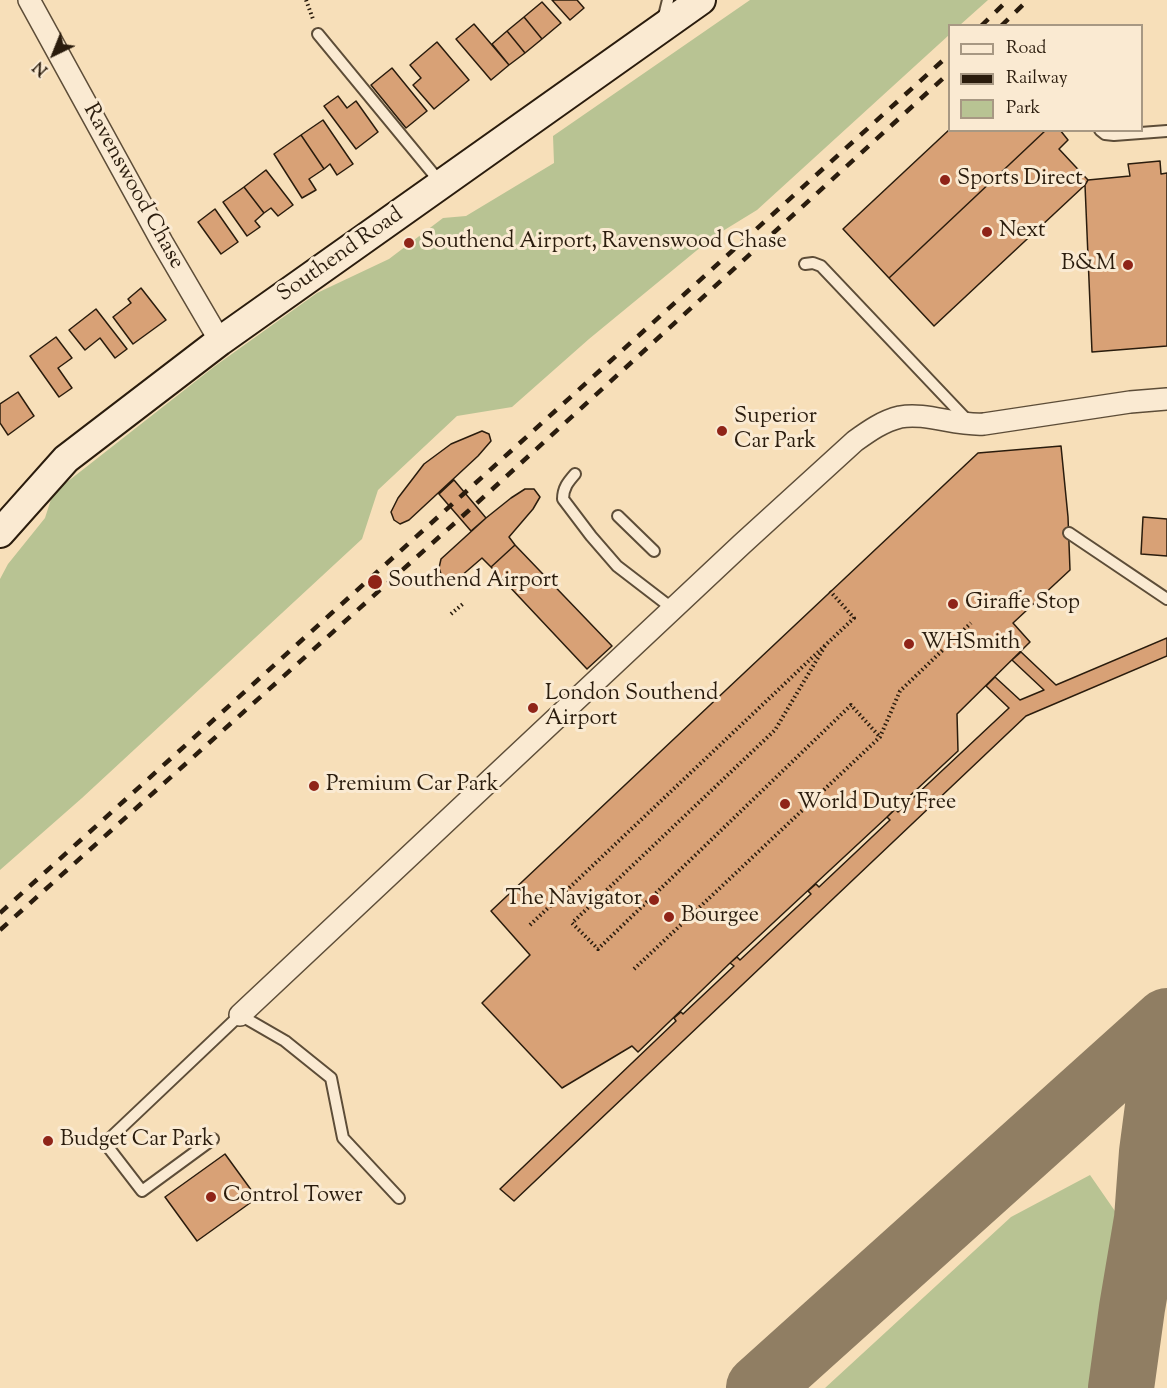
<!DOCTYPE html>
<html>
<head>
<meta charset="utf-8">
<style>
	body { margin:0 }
	#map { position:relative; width:1167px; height:1388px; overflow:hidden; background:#f7dfb9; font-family:"Sorts Mill Goudy",serif }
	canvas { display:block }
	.legend { position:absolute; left:948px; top:24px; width:195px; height:108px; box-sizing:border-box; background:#faead2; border:2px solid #a79883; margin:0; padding:8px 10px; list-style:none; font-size:18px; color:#2a1c0d }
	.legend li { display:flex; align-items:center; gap:12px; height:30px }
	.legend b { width:30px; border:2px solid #a79883 }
	.north { position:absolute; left:24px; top:24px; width:60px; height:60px; -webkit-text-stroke:4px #faead2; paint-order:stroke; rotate:223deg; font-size:16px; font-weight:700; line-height:24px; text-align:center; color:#2a1c0d }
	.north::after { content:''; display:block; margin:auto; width:21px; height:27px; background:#2a1c0d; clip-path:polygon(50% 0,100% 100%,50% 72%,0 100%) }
</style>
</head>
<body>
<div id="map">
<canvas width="1167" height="1388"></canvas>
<ul class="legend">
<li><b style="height:8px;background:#faead2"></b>Road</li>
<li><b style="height:8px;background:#2a1c0d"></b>Railway</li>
<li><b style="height:16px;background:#b8c393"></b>Park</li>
</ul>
<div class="north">N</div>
</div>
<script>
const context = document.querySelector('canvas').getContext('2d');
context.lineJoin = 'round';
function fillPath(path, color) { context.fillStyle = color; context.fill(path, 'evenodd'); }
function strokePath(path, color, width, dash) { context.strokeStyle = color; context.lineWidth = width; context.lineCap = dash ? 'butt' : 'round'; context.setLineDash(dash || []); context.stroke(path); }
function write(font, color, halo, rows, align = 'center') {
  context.font = font + ' "Sorts Mill Goudy",serif'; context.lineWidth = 6; context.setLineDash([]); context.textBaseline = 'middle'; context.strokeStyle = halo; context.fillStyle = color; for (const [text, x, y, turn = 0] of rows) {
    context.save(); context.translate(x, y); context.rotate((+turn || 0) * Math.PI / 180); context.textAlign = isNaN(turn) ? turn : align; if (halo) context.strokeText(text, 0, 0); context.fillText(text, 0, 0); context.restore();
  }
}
const green = new Path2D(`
	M750,0H988L960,25L950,26L949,35L757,210L713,237L589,339L512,407L457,416L378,490L362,539L82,798L0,870V579L8,564L45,518L53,493L215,366L317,293L389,259L443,218L466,216L554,163L553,136Z
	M1090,1175L1126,1227L1104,1388H825L1011,1217Z`);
const taxiway = new Path2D(`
	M759,1388L1167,1021
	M1121,1388L1132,1308L1147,1219L1152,1152L1167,1038`);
const building = new Path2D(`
	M552,0H577L584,8L570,20Z
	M542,2L561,23L542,39L524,17Z
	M524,17L542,39L525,53L507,31Z
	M474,24L509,65L491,80L456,39Z
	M507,31L525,53L509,65L492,44Z
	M437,42L469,80L434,109L413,85L421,78L410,65Z
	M392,68L427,111L406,128L371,85Z
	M338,96L347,108L356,101L378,132L356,149L324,106Z
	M323,120L353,164L337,175L330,164L324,169L301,135Z
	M950,129L1046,130L889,278L843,229Z
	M1046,130H1060L1068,140L1059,149L1088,180L1085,185L934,326L889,278Z
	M301,135L324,169L309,179L316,190L302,198L274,154Z
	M1160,161L1161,174L1167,173V346L1092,352L1085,185L1088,180L1130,176L1128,164Z
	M266,170L293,205L278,216L271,208L264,213L244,187Z
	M244,187L264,213L255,221L260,227L247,236L223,202Z
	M215,209L238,242L221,254L198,222Z
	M141,288L166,320L133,344L113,317L131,303L128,299Z
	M96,309L127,349L115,358L100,338L85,350L69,330Z
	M56,337L72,358L58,368L72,388L59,397L30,356Z
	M18,392L34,416L8,435L0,423V404Z
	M482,431L489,434L491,441L478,456L409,520L400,524L394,520L391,512L398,498L424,464L451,444Z
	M1061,446L1068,517L1070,570L1013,623L1030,642L957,714L958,751L730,963L638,1052L632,1046L562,1088L482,1003L530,955L491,911L978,453Z
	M454,480L486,518L471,531L439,494Z
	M525,489H534L540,497L533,509L509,537L515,545L491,567L482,558L460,577L452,581L442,577L439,568L441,559L486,518L511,498Z
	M1143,517L1167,519V556L1141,554Z
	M515,545L612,646L587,669L491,567Z
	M1167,638V656L1026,716L514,1201L500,1189L676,1021L674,1018L681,1012L683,1014L734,966L730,963L737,957L740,960L811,894L808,891L816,884L819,887L890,820L887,817L895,809L898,812L1009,708L986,686L995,677L1020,700L1044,690L1012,660L1021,652L1056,685Z
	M225,1154L257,1198L197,1241L165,1197Z`);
const path = new Path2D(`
	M306,0L313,19
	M451,614L464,603
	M825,646L775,730L572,923L598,949L851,705L880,737
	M530,925L854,618L830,591
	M634,969L880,737L900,691L971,623`);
const lane = new Path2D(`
	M663,20L668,0
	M318,34L440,182
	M1100,130L1105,134L1114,135L1167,131
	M805,264L813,263L821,266L967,420
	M575,474C568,482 563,488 563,499L591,536L617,566L673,609
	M618,516L654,551
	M1069,533L1167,599
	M213,1139L142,1191L105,1143L240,1015L285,1041L331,1078L343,1138L399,1198`);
const street = new Path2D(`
	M29,0L162,242L220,341
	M240,1015L742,544L855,441C869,431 883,421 900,417C926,412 956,426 984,424L1130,402L1167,399`);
const secondary = new Path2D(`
	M0,533L66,459L220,341L701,0`);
const rail = new Path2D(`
	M981,26L1008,0
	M1001,26L1028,0
	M0,913L950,54
	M0,930L476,504L950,72`);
const markers = [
	[945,180,6,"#8f2418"],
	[987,232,6,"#8f2418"],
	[409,243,6,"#8f2418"],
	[1128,265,6,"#8f2418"],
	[722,431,6,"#8f2418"],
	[375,582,8,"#8f2418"],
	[953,604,6,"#8f2418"],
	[909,644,6,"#8f2418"],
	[533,708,6,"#8f2418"],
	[314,786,6,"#8f2418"],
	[785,804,6,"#8f2418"],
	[654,900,6,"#8f2418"],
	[669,917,6,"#8f2418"],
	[48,1141,6,"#8f2418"],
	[211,1197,6,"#8f2418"]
];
const poiNames = [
	["Sports Direct",957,180],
	["Next",999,232],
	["Southend Airport, Ravenswood Chase",421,243],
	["B&M",1116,265,"right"],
	["Superior",734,418],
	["Car Park",734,443],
	["Southend Airport",388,582],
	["Giraffe Stop",965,604],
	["WHSmith",921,644],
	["London Southend",545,695],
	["Airport",545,720],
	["Premium Car Park",326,786],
	["World Duty Free",797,804],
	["The Navigator",642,900,"right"],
	["Bourgee",681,917],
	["Budget Car Park",60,1141],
	["Control Tower",223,1197]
];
const streetNames = [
	["Ravenswood Chase",132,187,61],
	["Southend Road",341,256,-35]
];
fillPath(green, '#b8c393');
strokePath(taxiway, '#907e63', 66);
fillPath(building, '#d8a176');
strokePath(building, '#2a1c0d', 1.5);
strokePath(lane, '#5d4d38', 14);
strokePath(street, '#5d4d38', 24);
strokePath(secondary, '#2a1c0d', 32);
strokePath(path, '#2a1c0d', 4, [1.5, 3]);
strokePath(lane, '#faead2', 10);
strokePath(street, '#faead2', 21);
strokePath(secondary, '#faead2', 28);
strokePath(rail, '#2a1c0d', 4.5, [10, 10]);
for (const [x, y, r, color] of markers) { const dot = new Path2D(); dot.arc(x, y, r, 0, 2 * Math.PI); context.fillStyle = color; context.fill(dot); strokePath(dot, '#faead2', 2); }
write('22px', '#2a1c0d', '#faead2', poiNames, 'left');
write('22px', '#2a1c0d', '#faead2', streetNames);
</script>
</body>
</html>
